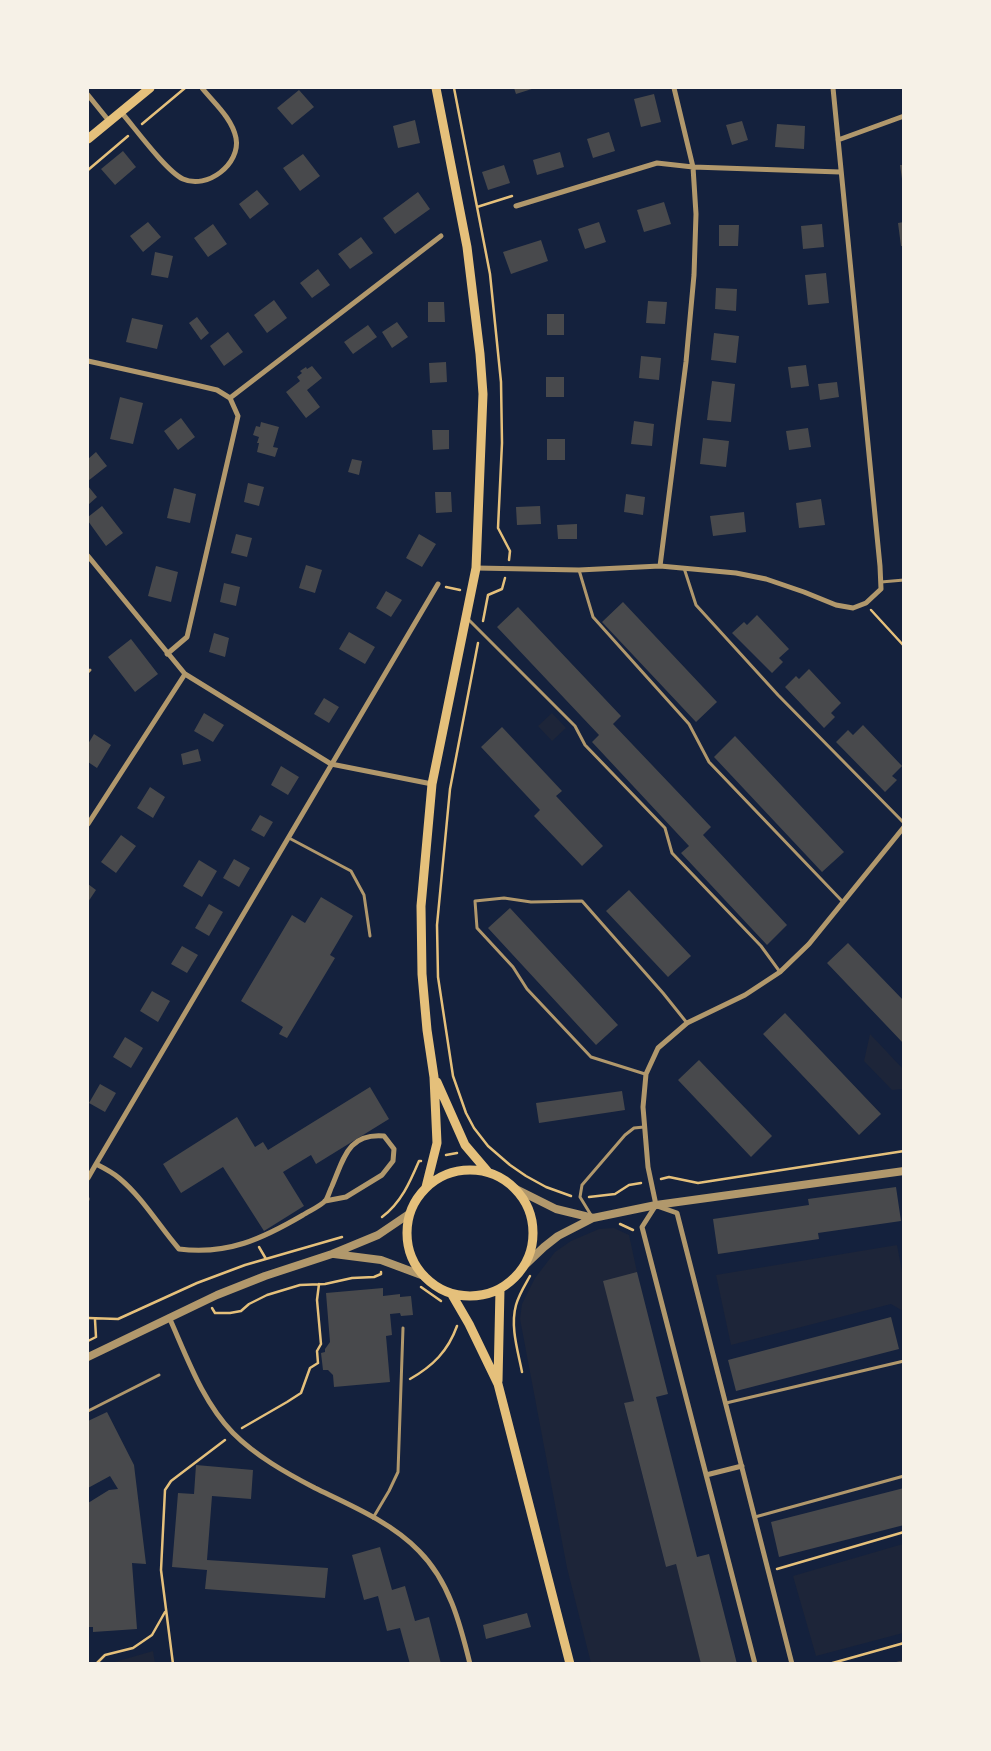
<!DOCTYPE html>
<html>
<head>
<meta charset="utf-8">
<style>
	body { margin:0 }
	#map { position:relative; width:991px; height:1751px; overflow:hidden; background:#14213d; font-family:"Space Grotesk",sans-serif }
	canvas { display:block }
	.frame { position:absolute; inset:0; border:89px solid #f6f1e7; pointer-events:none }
</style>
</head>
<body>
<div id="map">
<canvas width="991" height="1751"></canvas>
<div class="frame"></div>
</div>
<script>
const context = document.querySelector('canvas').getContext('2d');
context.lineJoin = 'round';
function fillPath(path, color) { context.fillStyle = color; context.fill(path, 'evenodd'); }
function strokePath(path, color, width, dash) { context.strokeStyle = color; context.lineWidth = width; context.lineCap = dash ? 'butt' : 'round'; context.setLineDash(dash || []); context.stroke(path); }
const green = new Path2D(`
	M552,713L566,728L552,741L538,726Z
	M870,1034L903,1069V1089L892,1090L864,1061Z
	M614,1228L629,1235L637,1272L634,1401L624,1404L666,1567L676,1564L701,1663H591L567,1568L520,1319L522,1304L535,1278L555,1252L571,1241L599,1229Z
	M897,1245L903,1277V1311L891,1304L731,1345L716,1275Z
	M903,1544V1633L816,1656L793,1576Z
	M153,1651L155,1663H111Z`);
const building = new Path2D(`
	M514,88H535L516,94Z
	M299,90L314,107L292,125L277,108Z
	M654,94L661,122L641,127L634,99Z
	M415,120L420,143L398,148L393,126Z
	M742,121L748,140L732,145L726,125Z
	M777,124L805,126L804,149L775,147Z
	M609,132L615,151L593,158L587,139Z
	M123,151L136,167L115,185L101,169Z
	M560,152L564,167L537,175L533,160Z
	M303,154L320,176L300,191L283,168Z
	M504,165L510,183L488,190L482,172Z
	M900,165H904V179H902Z
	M257,190L269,204L250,219L239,204Z
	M418,192L430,209L395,234L383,218Z
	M664,202L671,224L644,232L637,210Z
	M148,222L161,237L143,252L130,236Z
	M599,222L606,242L585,249L578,229Z
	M904,222V246H901L898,223Z
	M213,224L227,244L208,257L194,238Z
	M822,224L824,247L803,249L801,226Z
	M719,225H739L738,246H719Z
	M361,237L373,253L350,269L338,254Z
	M541,240L548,261L511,274L503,252Z
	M155,252L173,256L168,278L151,275Z
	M318,269L330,285L312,298L300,283Z
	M826,273L829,303L808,305L805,275Z
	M716,288L737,289L736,311L715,309Z
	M274,300L287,318L267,333L254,315Z
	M648,301L667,302L665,324L646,323Z
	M428,302H444L445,322H428Z
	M547,314H564V335H547Z
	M197,317L209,333L201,340L189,323Z
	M132,318L163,325L157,349L126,342Z
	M397,322L408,337L392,348L382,332Z
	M368,325L377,337L353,354L344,342Z
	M228,332L243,352L224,366L210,346Z
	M714,333L739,336L736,363L711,360Z
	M641,356L661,358L659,380L639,378Z
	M446,362L447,382L430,383L429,363Z
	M806,365L809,386L791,388L788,367Z
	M312,366L322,378L307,390L320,407L306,418L286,392L300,381L297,377L302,373L300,371L306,367L307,369Z
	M546,377H564V397H546Z
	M712,381L735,384L731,422L707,420Z
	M837,382L839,397L820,400L818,384Z
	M120,397L143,403L133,444L110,439Z
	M181,418L195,437L178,450L164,431Z
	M634,421L654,424L652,446L631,444Z
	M261,422L279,427L273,447L278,448L275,457L257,452L259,443H257L259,437L253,435L256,426L260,427Z
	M808,428L811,447L789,450L786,431Z
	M432,430H449V449L433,450Z
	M703,438L729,441L726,467L700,464Z
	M547,439H565V460H547Z
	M96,452L107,466L88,481V459Z
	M352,459L362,461L359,475L348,472Z
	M248,483L264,487L259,506L244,502Z
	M88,486L97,497L88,505Z
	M174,488L196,494L190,523L167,518Z
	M435,492H451L452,512L436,513Z
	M626,494L645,497L643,515L624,512Z
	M821,499L825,525L799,528L796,503Z
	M102,506L123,533L106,546L88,521V517Z
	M540,506L541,524L517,525L516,507Z
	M744,512L746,532L713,536L710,516Z
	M577,524V539H558L557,525Z
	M236,534L252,538L247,557L231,553Z
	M419,534L436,544L422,567L406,558Z
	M306,565L322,570L315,593L299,588Z
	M156,566L178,572L171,602L148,596Z
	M224,583L240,587L236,606L220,602Z
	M386,591L402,600L391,617L376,608Z
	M623,602L717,702L696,722L602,622Z
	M518,607L621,716L613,724L711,827L703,835L787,925L767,945L681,853L689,846L592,742L599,735L497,627Z
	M757,615L789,649L779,658L783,662L772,673L732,633L744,622L747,625Z
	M349,632L375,647L365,664L339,649Z
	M214,633L229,638L225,657L209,652Z
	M131,639L158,674L135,692L108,657Z
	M809,669L841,703L831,713L835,717L824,728L785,687L796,676L799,679Z
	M324,698L339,707L329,723L314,714Z
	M204,713L224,725L213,742L194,731Z
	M863,725L902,766L892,776L897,780L885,792L836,742L848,730L853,735Z
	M502,727L562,791L556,796L603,846L582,866L534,816L540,810L481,747Z
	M94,734L111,745L97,768L88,762V744Z
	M735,736L844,852L822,872L714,757Z
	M198,749L201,761L183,765L181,754Z
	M281,766L299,777L288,795L271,785Z
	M150,787L165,797L153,818L137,808Z
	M260,815L273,822L264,837L251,830Z
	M121,835L136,846L116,873L101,862Z
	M234,859L250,868L239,887L223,878Z
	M199,860L217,871L202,897L183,886Z
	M88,884L96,890L88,902Z
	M629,890L691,956L668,977L606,911Z
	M321,897L353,916L330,955L335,958L287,1038L279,1034L283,1027L241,1001L292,915L305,923Z
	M209,904L223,912L209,936L195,928Z
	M510,908L618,1025L596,1045L488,928Z
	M848,943L904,1001V1044L827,963Z
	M182,946L198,955L187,973L171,964Z
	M152,991L170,1001L158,1022L140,1011Z
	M785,1013L881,1114L859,1135L763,1034Z
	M125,1037L143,1048L131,1068L113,1057Z
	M699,1060L772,1136L751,1157L678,1080Z
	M100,1084L116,1093L105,1112L89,1103Z
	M370,1087L389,1119L316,1164L311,1155L283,1172L304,1206L264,1231L223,1167L181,1193L163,1164L237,1117L255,1147L263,1142L268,1150Z
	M622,1091L625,1110L539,1123L536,1103Z
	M896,1187L901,1221L818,1233L819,1239L718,1254L713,1219L809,1205L808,1199Z
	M637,1272L668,1394L656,1397L697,1557L709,1554L737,1664H701L676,1564L666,1567L624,1403L634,1401L603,1281Z
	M383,1288V1296L400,1294V1297L411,1296L413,1315L401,1316L400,1313L390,1314L392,1335L386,1336L390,1382L334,1387L333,1375L328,1370H323L321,1353L325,1352V1349L330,1342L326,1293Z
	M891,1317L899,1349L736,1391L728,1360Z
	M107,1412L134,1465L146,1564L132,1563L137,1629L93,1632V1627H88V1503L109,1490L118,1489L110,1476L88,1488V1421Z
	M196,1465L253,1470L251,1499L212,1496L207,1560L328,1568L325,1598L205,1589L207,1570L172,1567L178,1493L194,1494Z
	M904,1488V1525L779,1557L771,1522Z
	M380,1547L392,1590L405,1586L415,1621L429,1617L441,1664H410L400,1628L387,1631L378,1596L364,1600L352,1555Z
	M527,1613L531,1627L486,1639L483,1625Z
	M904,1660V1664H892V1663Z`);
const path = new Path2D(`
	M454,88L490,274L501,382L502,443L498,528L510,551L509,560
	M142,124L185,88
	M88,170L128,136
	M477,207L512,196
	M446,587L460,590
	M488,595L502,589L505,578
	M871,610L904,646
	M483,621L488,595
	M478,643L450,789L437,925L438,977L453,1076L466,1113L474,1128L488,1146L510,1165L526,1176L546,1187L571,1196
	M446,1155L457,1153
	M661,1179L669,1177L698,1183L904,1151
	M589,1197L615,1194L629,1185L641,1183
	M88,1198V1200
	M382,1217C401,1203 410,1182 419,1161H421
	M620,1224L633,1230
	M259,1247L266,1259
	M421,1287L441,1301
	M212,1308L215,1313H230L241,1311L249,1304L267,1295L300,1285L325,1284L352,1278L374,1277L381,1274V1272
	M88,1318L118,1319L197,1283L245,1265L342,1237
	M88,1341L96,1337L95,1320
	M522,1372C518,1351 510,1327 516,1305C519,1294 525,1285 530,1276
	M410,1379C433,1366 448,1351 457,1326
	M242,1428L287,1402L301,1393L310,1368L318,1363L317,1351L321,1344L317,1300L319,1284
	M777,1569L904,1532
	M96,1664L105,1655L133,1648L152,1635L165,1612
	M173,1664L161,1570L165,1490L171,1481L225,1440
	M829,1664L904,1643`);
const service = new Path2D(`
	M684,568L696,605L778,695L904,823
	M579,570L593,617L689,724L709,762L843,902
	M881,582L904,580
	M468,619L575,726L585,745L665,828L672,853L761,946L780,972
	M88,672L90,670
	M289,838L351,871L364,895L370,936
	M645,1074L591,1057L527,989L513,967L477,928L475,901L504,898L531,902L582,901L663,993L687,1023
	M591,1215L580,1197L582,1185L625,1135L634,1128L644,1127
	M726,1403L904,1361
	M88,1411L159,1375
	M755,1517L904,1476
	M373,1518L389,1491L398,1472L403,1328`);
const minor = new Path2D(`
	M88,95L109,121
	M121,112C135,128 166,171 183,179C207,190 241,164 236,138C232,118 214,103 202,88
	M838,140L904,116
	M516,206L657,163L693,167L840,172
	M88,361L200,386L217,390L230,398
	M230,398L441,236
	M88,556L185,674L331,764L432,784
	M660,566L686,362L694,275L696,214L693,167L674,88
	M476,568L579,570L660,566L736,573L766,579L804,592L836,605L853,608L866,603L881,589L880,566L833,88
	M167,654L187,637L238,416L230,398
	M88,824L185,674
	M88,1178L96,1164
	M325,1201L346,1197L382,1175L393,1161L394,1149L384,1136C348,1133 344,1158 332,1186C330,1190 328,1197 326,1200C321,1206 309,1211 303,1215C262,1239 228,1255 179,1249C159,1226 143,1198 119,1178C112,1172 104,1168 96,1164L438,584
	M656,1205L648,1167L643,1107L646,1074L658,1048L687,1023L745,995L780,972L809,944L904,827
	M656,1205L642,1227L755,1664
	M657,1206L677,1213L792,1664
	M169,1317C187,1357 202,1401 233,1433C256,1456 286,1473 315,1488C350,1505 391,1522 419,1551C449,1581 460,1623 470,1664
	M706,1475L742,1466`);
const tertiary = new Path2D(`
	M516,1189L556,1209L593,1218
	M334,1254L381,1260L424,1276
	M524,1266L544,1247L558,1236L593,1218L656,1205L904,1171
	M88,1357L217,1295L265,1276L332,1254L378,1235L409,1214`);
const secondary = new Path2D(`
	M88,139L150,88
	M437,1082L465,1145L488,1172
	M407 1233a63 63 0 1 1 126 0a63 63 0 1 1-126 0Z
	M426,1187L437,1143L434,1077L427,1030L422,974L421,906L432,784L476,568L483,394L480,354L467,247L436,88
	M451,1293L469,1324L498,1384L570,1664
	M498,1381L500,1289`);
fillPath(green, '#1d2539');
fillPath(building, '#48494c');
strokePath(path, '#e5c07b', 2.5);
strokePath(service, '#b1986c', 3);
strokePath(minor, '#b1986c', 5);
strokePath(tertiary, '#b1986c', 8);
strokePath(secondary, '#e5c07b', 9);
</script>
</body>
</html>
